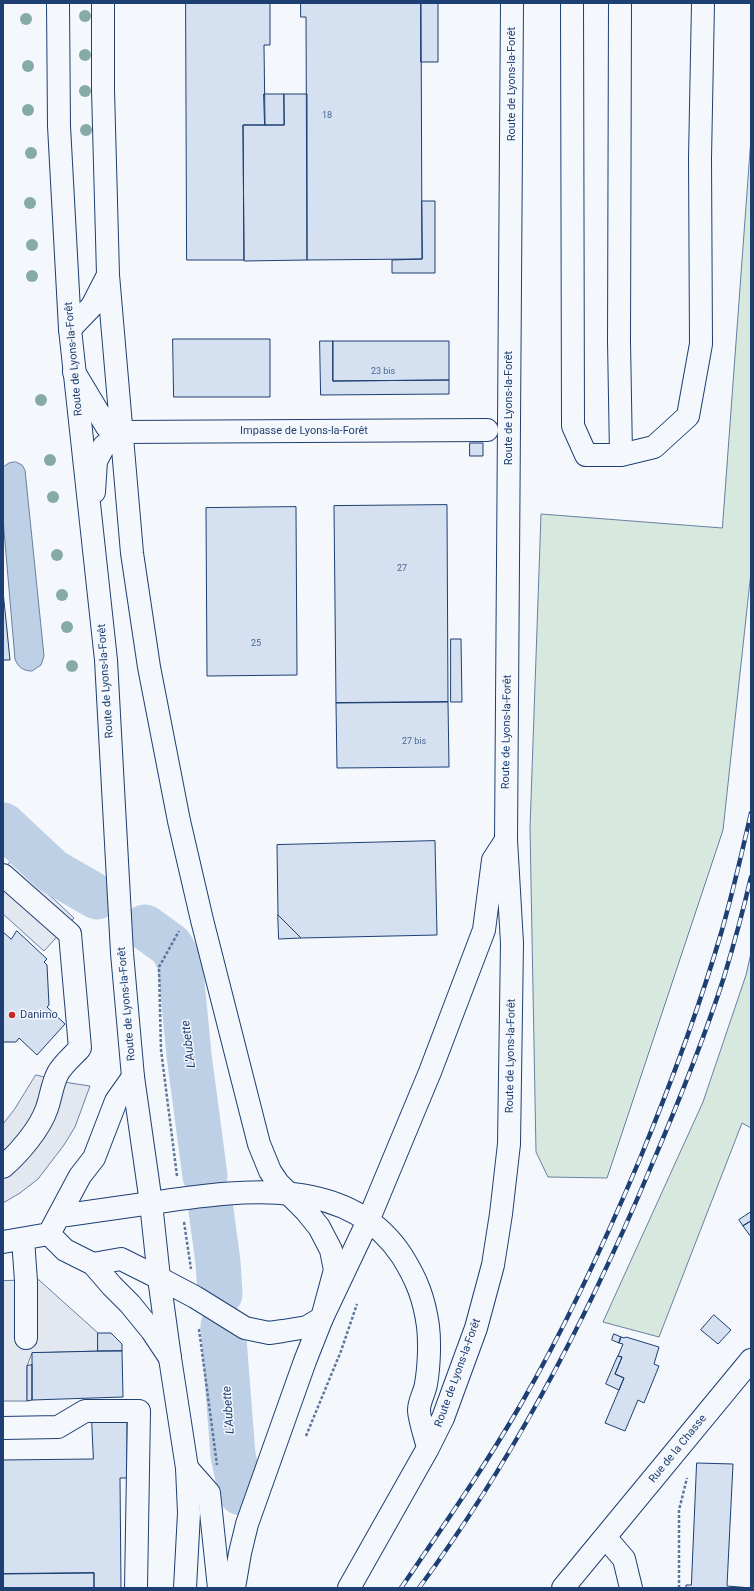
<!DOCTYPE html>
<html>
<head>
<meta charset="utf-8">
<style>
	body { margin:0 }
	#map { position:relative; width:754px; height:1591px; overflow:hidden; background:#f4f7fb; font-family:Roboto,sans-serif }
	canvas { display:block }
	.frame { position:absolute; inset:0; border:4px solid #1d3f73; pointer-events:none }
</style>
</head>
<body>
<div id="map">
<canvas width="754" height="1591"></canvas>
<div class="frame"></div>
</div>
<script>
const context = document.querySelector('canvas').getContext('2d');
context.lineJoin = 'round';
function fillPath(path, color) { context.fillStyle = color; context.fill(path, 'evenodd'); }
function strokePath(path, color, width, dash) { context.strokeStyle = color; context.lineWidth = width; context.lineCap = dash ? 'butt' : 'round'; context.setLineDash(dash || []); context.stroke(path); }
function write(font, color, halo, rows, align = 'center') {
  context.font = font + ' Roboto,sans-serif'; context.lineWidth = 3; context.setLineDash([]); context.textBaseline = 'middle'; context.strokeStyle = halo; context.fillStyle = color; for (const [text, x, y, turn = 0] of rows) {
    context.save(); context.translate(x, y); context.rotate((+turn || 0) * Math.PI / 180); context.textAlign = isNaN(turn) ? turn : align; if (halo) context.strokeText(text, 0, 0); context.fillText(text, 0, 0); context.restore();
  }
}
const green = new Path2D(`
	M751,138V572L723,830L607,1178L548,1177L536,1152L530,828L541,514L722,528Z
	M751,953V1128L742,1123L659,1337L603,1322L703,1102L746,975Z`);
const parking = new Path2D(`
	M12,860L74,918L44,951L3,914V871Z
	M36,1075L70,1083L90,1086L75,1127L64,1145L38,1179L20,1193L3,1203V1124L14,1110Z
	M39,1280L98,1333V1351L32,1353L27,1366V1401H3V1281Z`);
const water = new Path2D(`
	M16,462L22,465L25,470L44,656L41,665L32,671C23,671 18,667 15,659L3,519V467L9,463Z`);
const river = new Path2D(`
	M3,825L52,871L97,897
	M145,927L171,946L179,961L182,982L189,1055L205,1176
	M211,1210L218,1262L220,1294
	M223,1326L233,1455L241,1493`);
const building = new Path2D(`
	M186,3H270V45H264L265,125H243L244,260H187Z
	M301,3H421L422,259L307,260L306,17H301Z
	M421,3H438V62H421Z
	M264,94H284V125H265Z
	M284,94H307V260L244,261L243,125H284Z
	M422,201H435V273H392V260L422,259Z
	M173,339H270V397H174Z
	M320,341H333V381L449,380V394L321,395Z
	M333,341H449V380L333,381Z
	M470,443H483V456H470Z
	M447,505L448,702L336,703L334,506Z
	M296,507L297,675L207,676L206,508Z
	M3,591L10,660H3Z
	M451,639H461L462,702H451Z
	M448,702L449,767L337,768L336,703Z
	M435,841L437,935L301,938L278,915L277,845Z
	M278,915L301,938L279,939Z
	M17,931L47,959L44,962L47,965L49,1005L47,1007L65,1024L37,1055L19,1038L16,1042H3V932L11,939Z
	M751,1212V1221L743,1226L739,1220Z
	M751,1221V1237L743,1226Z
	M714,1315L731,1330L718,1344L701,1330Z
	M98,1333H111L122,1344V1351H98Z
	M614,1334L621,1337L619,1343L612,1340Z
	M621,1337L624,1338L626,1337L659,1347L654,1364L659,1366L644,1403L638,1400L625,1431L605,1423L624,1378L615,1374L622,1357L618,1356L623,1344L619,1343Z
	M122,1351L123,1397L32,1400V1353Z
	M618,1356L622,1357L615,1374L624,1378L619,1390L606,1384Z
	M32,1365V1400L27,1401V1366Z
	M92,1420H127V1478H120L121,1588H94V1573L3,1574V1460L93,1459Z
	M697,1463L733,1464L727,1586L751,1588H686V1585H691Z
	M94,1573V1588H3V1574Z`);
const path = new Path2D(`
	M177,1176L161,1050L159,967L179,931
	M184,1222L191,1269
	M199,1329L217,1465
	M306,1436L341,1351L357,1304
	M679,1588V1510L687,1478`);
const minor = new Path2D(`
	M103,3V90L108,275L132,553L149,667L179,821L202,920L259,1144L270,1171L278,1183L306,1211L319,1227L331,1250L335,1270L322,1318L305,1361L247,1524L240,1553L234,1588
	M572,3L573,426L586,455H621L654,447L688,416L701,344L700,158L703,3
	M620,3L619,341L621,455
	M70,329L92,306L108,275
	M74,372L107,427L122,432L104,446L96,461L94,492
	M122,432L487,430
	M3,875L70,934L80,1048C73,1056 63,1064 58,1073C52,1084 51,1097 47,1108C40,1129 19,1153 3,1167
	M60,1216L151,1203
	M49,1234L65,1250L93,1264L112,1286L130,1304L152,1331L170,1358
	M23,1239L26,1281V1338
	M3,1242L49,1234L80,1176L94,1158L116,1101L133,1077
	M93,1264L121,1259L159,1278
	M3,1428L58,1427L85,1411H139L136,1588
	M187,1468L209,1493L219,1588
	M605,1537L751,1360
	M563,1588L605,1537L624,1559L631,1588`);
const major = new Path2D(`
	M58,3L59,126L70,329L106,660L122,953L133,1077L151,1203L159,1278L170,1358
	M151,1203C236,1191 347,1172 402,1256C417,1280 424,1298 428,1326C430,1343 429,1367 426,1384C425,1392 419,1401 419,1410C419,1419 426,1439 428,1448
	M159,1278L195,1297L245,1328L269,1333L283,1331L307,1327L322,1318L368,1221L430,1072L484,930L493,860L506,840
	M349,1588L428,1448L443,1418L476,1328L493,1265L501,1214L509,1144L512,943L506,840L512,3`);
const highway = new Path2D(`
	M170,1358L187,1468L189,1513L185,1588`);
const rail = new Path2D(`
	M401,1588C442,1528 484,1468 521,1404C566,1326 604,1244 639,1161C670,1086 699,1009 722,930C733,892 742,852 751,813
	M419,1588C514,1459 588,1317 650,1169C677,1106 703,1042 724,977C734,944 743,911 751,877`);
const trees = [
	[85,16],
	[26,19],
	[85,55],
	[28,66],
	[85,91],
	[28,110],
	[86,130],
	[31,153],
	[30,203],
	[32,245],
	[32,276],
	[41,400],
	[50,460],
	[53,497],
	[57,555],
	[62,595],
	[67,627],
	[72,666]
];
const markers = [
	[12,1015,4,"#c62828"]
];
const numberNames = [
	["18",327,116],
	["23 bis",383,372],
	["27",402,569],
	["25",256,644],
	["27 bis",414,742]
];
const streetNames = [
	["Route de Lyons-la-Forêt",512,84,-90],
	["Route de Lyons-la-Forêt",74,359,-95],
	["Route de Lyons-la-Forêt",509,408,-90],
	["Impasse de Lyons-la-Forêt",304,431],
	["Route de Lyons-la-Forêt",106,681,-94],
	["Route de Lyons-la-Forêt",507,732,-89],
	["Route de Lyons-la-Forêt",127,1004,-95],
	["Route de Lyons-la-Forêt",511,1056,-89],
	["Route de Lyons-la-Forêt",458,1373,-70],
	["Rue de la Chasse",678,1449,-51]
];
const poiNames = [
	["Danimo",20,1015]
];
const waterNames = [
	["L'Aubette",189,1044,-97],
	["L'Aubette",229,1410,-94]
];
fillPath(green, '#d7e8df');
strokePath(green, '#687fa3', 1);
fillPath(parking, '#e3e8f0');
strokePath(parking, '#687fa3', 1);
fillPath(water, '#bed0e5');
strokePath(water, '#687fa3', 1);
strokePath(river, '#bed0e5', 45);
fillPath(building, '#d5e0f0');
strokePath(building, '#1d3f73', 1);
strokePath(minor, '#1d3f73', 24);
strokePath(major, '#1d3f73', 24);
strokePath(highway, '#1d3f73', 24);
strokePath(path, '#5e769c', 2.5, [3, 2]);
strokePath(minor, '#f4f7fb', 22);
strokePath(major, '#f4f7fb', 22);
strokePath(highway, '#f4f7fb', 22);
strokePath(rail, '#1d3f73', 4.5);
strokePath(rail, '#f4f7fb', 3, [9]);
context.fillStyle = '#86aba6';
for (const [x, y] of trees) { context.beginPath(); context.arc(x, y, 6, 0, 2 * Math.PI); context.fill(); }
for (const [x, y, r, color] of markers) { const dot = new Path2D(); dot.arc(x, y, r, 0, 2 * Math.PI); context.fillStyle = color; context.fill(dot); strokePath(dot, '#f4f7fb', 1.5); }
write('9px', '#4b6792', null, numberNames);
write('11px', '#1d3f73', '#f4f7fb', streetNames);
write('11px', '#1d3f73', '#f4f7fb', poiNames, 'left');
write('italic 12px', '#1d3f73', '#f4f7fb', waterNames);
</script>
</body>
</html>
